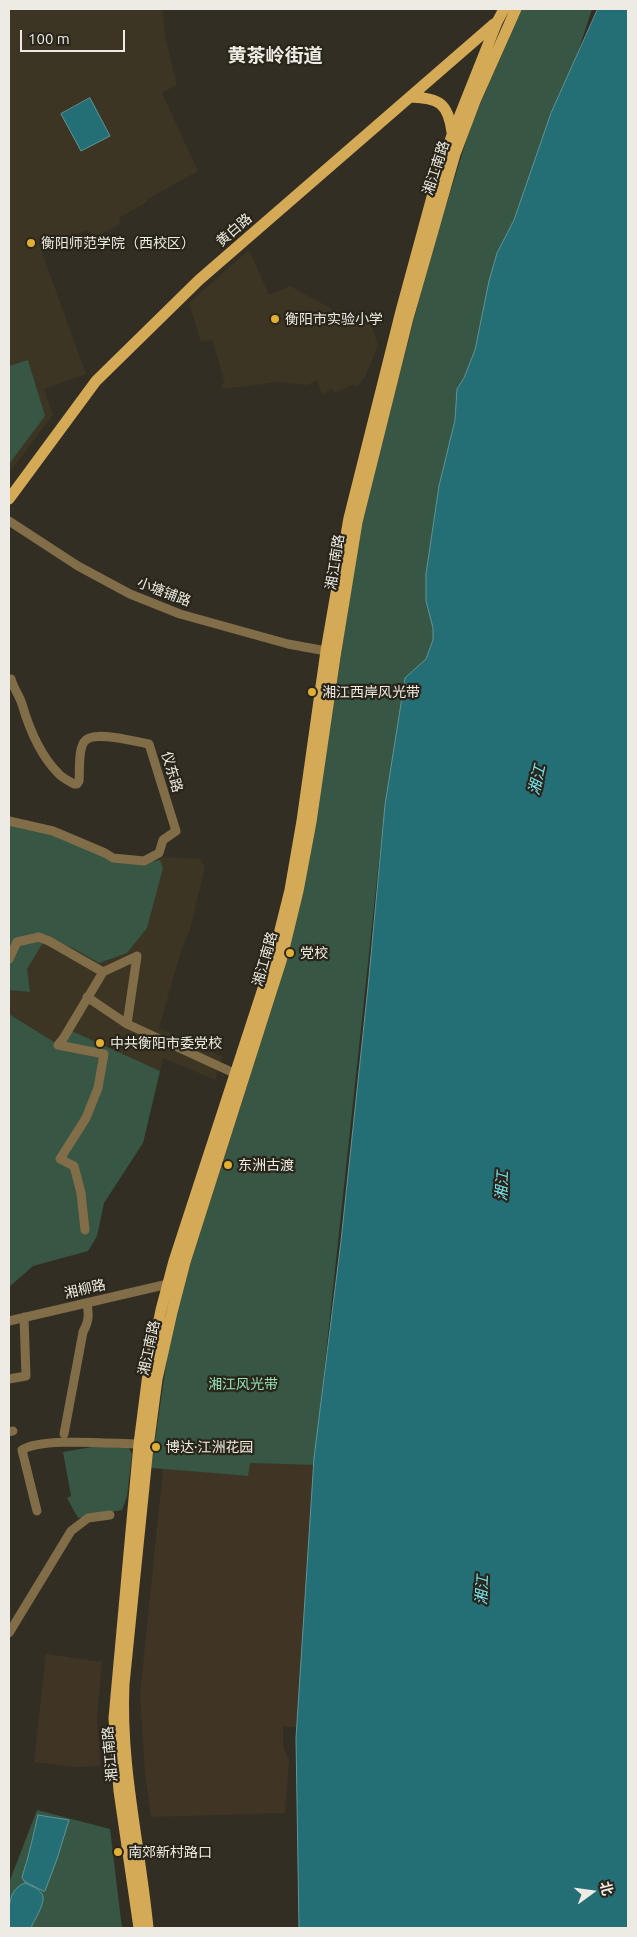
<!DOCTYPE html>
<html>
<head>
<meta charset="utf-8">
<style>
	body { margin:0 }
	#map { position:relative; width:637px; height:1937px; overflow:hidden; background:#332e23; font-family:Ubuntu,"Noto Sans SC",sans-serif }
	canvas { display:block }
	.frame { position:absolute; inset:0; border:10px solid #eeebe4; pointer-events:none }
	.north { position:absolute; left:567px; top:1867px; width:50px; height:50px; -webkit-text-stroke:4px #29251a; paint-order:stroke; rotate:76deg; font-size:14px; font-weight:700; line-height:20px; text-align:center; color:#eeebe4 }
	.north::after { content:''; display:block; margin:auto; width:18px; height:22px; background:#eeebe4; clip-path:polygon(50% 0,100% 100%,50% 72%,0 100%) }
	.scale { position:absolute; left:20px; top:30px; width:105px; height:22px; box-sizing:border-box; border:2px solid #eeebe4; border-top:0; padding-left:6px; font-size:15px; line-height:18px; white-space:nowrap; color:#eeebe4; -webkit-text-stroke:4px #29251a; paint-order:stroke }
</style>
</head>
<body>
<div id="map">
<canvas width="637" height="1937"></canvas>
<div class="frame"></div>
<div class="north">北</div>
<div class="scale">100 m</div>
</div>
<script>
const context = document.querySelector('canvas').getContext('2d');
context.lineJoin = 'round';
function fillPath(path, color) { context.fillStyle = color; context.fill(path, 'evenodd'); }
function strokePath(path, color, width, dash) { context.strokeStyle = color; context.lineWidth = width; context.lineCap = dash ? 'butt' : 'round'; context.setLineDash(dash || []); context.stroke(path); }
function write(font, color, halo, rows, align = 'center') {
  context.font = font + ' Ubuntu,"Noto Sans SC",sans-serif'; context.lineWidth = 4.5; context.setLineDash([]); context.textBaseline = 'middle'; context.strokeStyle = halo; context.fillStyle = color; for (const [text, x, y, turn = 0] of rows) {
    context.save(); context.translate(x, y); context.rotate((+turn || 0) * Math.PI / 180); context.textAlign = isNaN(turn) ? turn : align; if (halo) context.strokeText(text, 0, 0); context.fillText(text, 0, 0); context.restore();
  }
}
const commercial = new Path2D(`
	M249,1463L314,1465L297,1727L283,1726V1747L289,1760L285,1813L151,1817L145,1772L140,1695L163,1469L248,1476Z
	M46,1654L102,1662L97,1718L100,1766L76,1767L34,1762Z`);
const built = new Path2D(`
	M9,9H163L165,36L177,85L162,93L198,171L148,199L147,202L119,218L120,224L94,238L88,230L40,247L86,374L44,389L53,415L9,473Z
	M249,250L269,295L290,286L345,316L370,322L378,345L366,375L358,387L352,385L334,393L332,389L322,394L317,380L308,385L280,382L223,389L221,385L225,384L212,339L201,342L189,303Z
	M9,823L81,847L150,862L164,857L200,859L205,866L190,930L181,951L159,1028L223,1057L215,1080L163,1058L143,1143L104,1203L97,1236L88,1251L33,1266L9,1287Z`);
const green = new Path2D(`
	M522,9H592L576,58L551,113L514,220L497,253L489,281L475,350L464,378L457,389L455,420L439,486L426,574V601L433,628V640L426,659L405,678L385,805L314,1465L250,1463L248,1476L151,1468L171,1331L186,1277L277,992L337,681L361,526L379,454L430,257L472,122Z
	M28,360L45,416L9,464V366Z
	M9,823C24,827 39,830 54,834C96,849 111,872 160,860L163,868L147,928L127,953L99,963L78,951L47,936L27,969L30,992L9,990Z
	M9,1014L57,1044L65,1028L160,1071L143,1143L104,1203L97,1236L88,1251L33,1266L9,1287Z
	M98,1446L129,1448L132,1454L127,1496L122,1510L78,1518L67,1498L71,1496L63,1452Z
	M37,1810L110,1829L122,1928H9V1883Z`);
const water = new Path2D(`
	M598,9H628V1928H299L296,1738L314,1458L341,1241L368,987L385,805L405,678L426,659L433,640V628L426,601V574L439,486L455,420L457,389L464,378L475,350L489,281L497,253L514,220L551,113Z
	M90,98L110,136L81,151L61,114Z
	M38,1815L69,1820L57,1859L45,1891H43L24,1881L22,1877C29,1856 33,1836 38,1815Z
	M25,1883C30,1886 39,1888 42,1894C47,1902 34,1920 31,1928H9C9,1912 6,1890 25,1883Z`);
const minor = new Path2D(`
	M9,521L78,566L130,594L180,614L288,644L326,651
	M9,679H11C14,689 19,695 22,704C29,728 40,755 58,773C62,778 69,781 74,784H77L79,781C80,770 78,751 84,742C92,729 136,742 149,744L176,831L163,840L159,853L144,861L113,858L105,853L53,831L9,821
	M9,959L17,942L39,937L49,941L103,972L63,1039L58,1045
	M103,972L137,956L127,1024
	M87,997L127,1024L236,1074
	M58,1045L104,1054L98,1088L86,1118L60,1159L74,1166L81,1193L85,1230
	M9,1321L168,1284
	M9,1379L26,1376L24,1317
	M9,1432L13,1431
	M64,1434L83,1332C89,1321 89,1315 87,1303
	M37,1511L22,1450C41,1437 114,1444 139,1444
	M9,1633L71,1531L88,1518L110,1515`);
const major = new Path2D(`
	M411,97C439,98 448,103 452,132
	M9,499L96,381L199,280L494,24
	M139,1928L119,1791L114,1718L139,1444L148,1374L161,1310L174,1261L273,958L290,890L302,821L326,651L349,518L401,311L432,197L452,135L497,22L504,9
	M148,1928C140,1846 120,1766 124,1684L148,1447L157,1379L172,1312L185,1262L281,961L298,891L311,822L335,657L357,522L408,318L455,154L475,101L516,9`);
const markers = [
	[31,243,5,"#e1af34"],
	[275,319,5,"#e1af34"],
	[312,692,5,"#e1af34"],
	[290,953,5,"#e1af34"],
	[100,1043,5,"#e1af34"],
	[228,1165,5,"#e1af34"],
	[156,1447,5,"#e1af34"],
	[118,1852,5,"#e1af34"]
];
const streetNames = [
	["湘江南路",436,168,-72],
	["黄白路",234,230,-41],
	["湘江南路",335,562,-81],
	["小塘铺路",164,592,21],
	["仪东路",172,772,73],
	["湘江南路",265,959,-74],
	["湘柳路",85,1289,-13],
	["湘江南路",149,1348,-78],
	["湘江南路",110,1754,-95]
];
const poiNames = [
	["衡阳师范学院（西校区）",41,243],
	["衡阳市实验小学",285,319],
	["湘江西岸风光带",322,692],
	["党校",300,953],
	["中共衡阳市委党校",110,1043],
	["东洲古渡",238,1165],
	["博达·江洲花园",166,1447],
	["南郊新村路口",128,1852]
];
const parkNames = [
	["湘江风光带",243,1384]
];
const waterNames = [
	["湘江",537,780,-77],
	["湘江",502,1186,-87],
	["湘江",482,1590,-87]
];
const districtNames = [
	["黄茶岭街道",275,56]
];
fillPath(commercial, '#403425');
fillPath(built, '#3c3523');
fillPath(green, '#375644');
fillPath(water, '#246f76');
strokePath(water, '#619497', 1);
strokePath(minor, '#816d47', 9);
strokePath(major, '#d4aa57', 11);
for (const [x, y, r, color] of markers) { const dot = new Path2D(); dot.arc(x, y, r, 0, 2 * Math.PI); context.fillStyle = color; context.fill(dot); strokePath(dot, '#29251a', 2); }
write('14px', '#eeebe4', '#29251a', streetNames);
write('14px', '#eeebe4', '#29251a', poiNames, 'left');
write('14px', '#93e3b6', '#29251a', parkNames);
write('italic 15px', '#76e4ef', '#29251a', waterNames);
write('bold 19px', '#eeebe4', '#29251a', districtNames);
</script>
</body>
</html>
